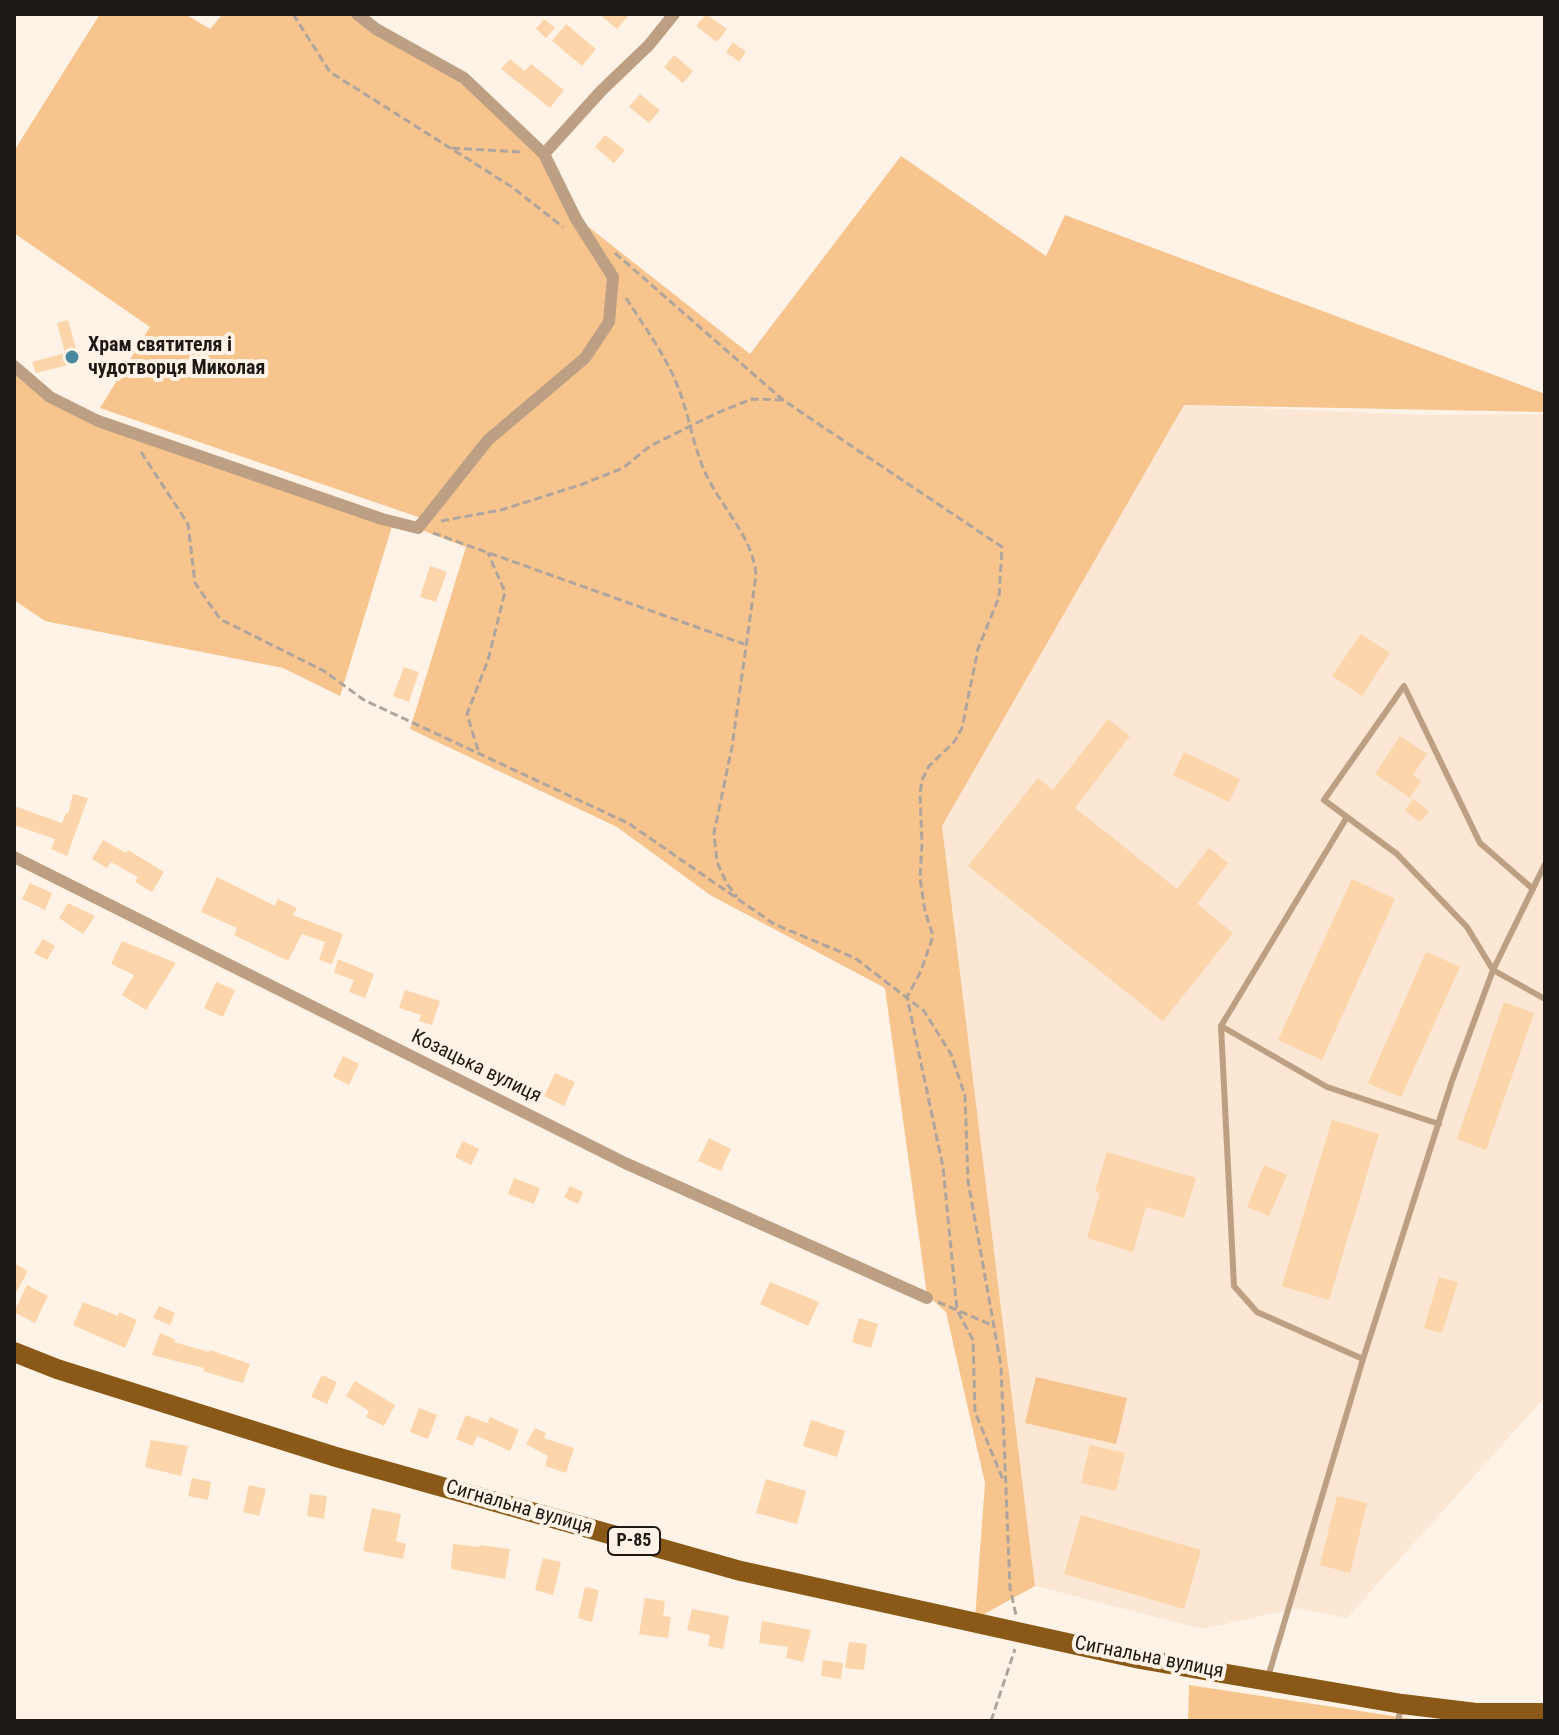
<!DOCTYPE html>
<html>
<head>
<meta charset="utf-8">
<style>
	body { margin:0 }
	#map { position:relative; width:1559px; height:1735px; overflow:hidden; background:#fff3e7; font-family:"Roboto Condensed",sans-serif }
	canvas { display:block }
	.frame { position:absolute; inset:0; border:16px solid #1e1914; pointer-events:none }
</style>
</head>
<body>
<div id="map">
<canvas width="1559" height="1735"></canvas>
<div class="frame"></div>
</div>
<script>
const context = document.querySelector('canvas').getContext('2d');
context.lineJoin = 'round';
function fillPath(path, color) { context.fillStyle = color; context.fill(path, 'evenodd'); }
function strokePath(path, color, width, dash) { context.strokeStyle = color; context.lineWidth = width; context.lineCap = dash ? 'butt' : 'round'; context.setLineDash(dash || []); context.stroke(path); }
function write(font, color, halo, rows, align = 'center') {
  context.font = font + ' "Roboto Condensed",sans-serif'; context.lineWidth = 8; context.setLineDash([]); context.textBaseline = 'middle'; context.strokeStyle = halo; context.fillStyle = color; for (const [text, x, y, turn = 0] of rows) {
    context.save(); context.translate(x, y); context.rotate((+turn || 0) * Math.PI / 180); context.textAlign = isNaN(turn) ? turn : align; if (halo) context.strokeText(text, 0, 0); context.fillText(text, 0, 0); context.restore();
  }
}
const built = new Path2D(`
	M1184,405L1426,415L1545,414V1397L1347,1618L1297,1608L1203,1629L1035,1586L942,826Z`);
const green = new Path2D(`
	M100,14H185L210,29L223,14H355L440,65L543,154L612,277L608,321L585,357L487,439L424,519L100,408L150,327L14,233V151Z
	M901,156L1046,256L1065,215L1545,394V412L1184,405L942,826L1035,1586L975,1619L985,1483L946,1312L927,1295L885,988L710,895L617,827L410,729L466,547L419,529L489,441L586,359L611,322L615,277L577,218L750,354Z
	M14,367L49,398L393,523L340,696L283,668L45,621L14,600Z
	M1036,1377L1127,1398L1116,1444L1025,1423Z
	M1189,1685L1425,1721H1188Z`);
const building = new Path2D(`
	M599,14H630L617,29Z
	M706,14L727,29L717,42L696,26Z
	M544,19L555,28L546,38L536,29Z
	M566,24L596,49L582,66L552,41Z
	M733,42L746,52L739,62L726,52Z
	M674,55L693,71L683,83L664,67Z
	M510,59L525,71L531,64L564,90L550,108L501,69Z
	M640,94L660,110L649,123L629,107Z
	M605,135L625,150L614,163L595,147Z
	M68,320L80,362L36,373L32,362L65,353L57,323Z
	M430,566L447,572L436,602L420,597Z
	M1361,634L1390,653L1362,696L1332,676Z
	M404,667L419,672L409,702L393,696Z
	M1108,719L1130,736L1075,808L1177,889L1209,848L1228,863L1197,904L1233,933L1163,1021L968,866L1038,778L1053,790Z
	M1400,736L1427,754L1413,775L1421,781L1410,798L1375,774Z
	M1184,752L1240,779L1229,802L1173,775Z
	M73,794L88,798L67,856L51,849L55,839L14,825V806L62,823L66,813L68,814Z
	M1413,799L1429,811L1420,822L1405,811Z
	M103,840L126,853L128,850L164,872L152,892L135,882L138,877L111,862L107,868L92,859Z
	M217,877L275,906L278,899L297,908L293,915L343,934L332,964L319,960L325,942L302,934L288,961L234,935L237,928L201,912Z
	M1352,879L1395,899L1322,1060L1278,1040Z
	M30,883L52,893L45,910L22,899Z
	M68,903L95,916L83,934L59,918Z
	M43,939L55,946L47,960L34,953Z
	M122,941L176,963L146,1010L122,995L134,975L111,964Z
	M1426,952L1460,967L1401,1097L1368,1083Z
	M338,959L374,974L365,998L349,992L354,980L334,973Z
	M216,982L235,990L223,1017L204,1008Z
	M405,990L440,1001L432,1025L419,1021L421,1015L399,1008Z
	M1504,1002L1534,1013L1486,1150L1457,1139Z
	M343,1056L359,1064L349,1085L333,1077Z
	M555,1073L575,1082L564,1106L544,1096Z
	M1332,1120L1379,1134L1329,1300L1282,1286Z
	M709,1138L731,1149L721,1171L698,1161Z
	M463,1141L479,1149L471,1165L455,1157Z
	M1107,1152L1196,1178L1184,1218L1146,1207L1133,1252L1087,1238L1100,1193L1095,1192Z
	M1264,1165L1287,1175L1269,1216L1247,1207Z
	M514,1178L540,1188L534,1204L508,1194Z
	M570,1186L583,1192L578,1204L564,1197Z
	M14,1263L28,1271L14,1296Z
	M1439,1277L1458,1282L1442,1333L1424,1328Z
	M770,1282L819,1302L808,1326L760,1304Z
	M27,1285L48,1296L35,1323L14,1312Z
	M83,1302L118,1316L119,1312L137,1320L125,1348L73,1325Z
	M159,1306L175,1313L170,1325L153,1318Z
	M859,1318L878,1324L871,1348L852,1342Z
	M160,1333L175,1339L174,1342L209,1352L210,1350L250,1364L243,1383L203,1371L204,1368L152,1355Z
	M322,1375L337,1382L327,1404L311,1397Z
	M355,1381L395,1405L384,1426L366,1417L369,1411L346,1396Z
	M419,1408L437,1415L428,1439L410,1432Z
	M466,1415L487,1423L490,1417L519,1430L510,1451L477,1436L473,1446L456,1439Z
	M811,1420L845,1431L837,1457L803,1446Z
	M535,1428L546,1433L544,1438L574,1448L566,1473L545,1466L548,1456L526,1444Z
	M151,1440L188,1446L181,1476L145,1467Z
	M1090,1445L1125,1453L1116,1491L1081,1483Z
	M192,1478L211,1482L208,1500L188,1496Z
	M766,1479L806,1491L797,1524L756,1513Z
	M249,1485L266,1489L259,1516L243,1512Z
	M310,1494L327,1496L324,1519L307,1516Z
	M1337,1496L1367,1503L1350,1573L1320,1565Z
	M372,1508L401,1514L396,1541L406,1544L403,1559L363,1551Z
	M1081,1515L1201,1550L1184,1609L1064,1574Z
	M453,1544L479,1547L480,1545L510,1549L505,1579L451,1569Z
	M543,1558L561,1562L553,1595L535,1590Z
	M585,1587L599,1590L592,1622L578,1618Z
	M645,1598L665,1601L663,1616L671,1617L668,1638L639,1634Z
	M692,1609L729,1616L723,1649L708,1646L710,1635L687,1630Z
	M762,1621L811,1630L803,1662L786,1658L788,1647L759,1643Z
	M849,1642L867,1644L864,1670L845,1668Z
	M823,1660L843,1663L841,1679L821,1676Z`);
const path = new Path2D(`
	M293,14L330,72L512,187L563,227
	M452,148L521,152
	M615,253L783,400L1002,547L999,597L978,649L962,728L954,742L929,766L922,780L920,794L922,844L920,878L925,911L933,936L921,971L907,997L943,1167L957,1310L973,1340L975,1412L1004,1482
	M626,298C646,329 669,360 681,395C691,424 695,455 710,482C727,514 753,539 756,575L732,747L714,833L717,862L727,884L737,897
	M141,452L188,524L195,583L220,619L324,671L364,700L628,823L774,924L855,958L924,1011L951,1054L965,1096L968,1181L1001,1366L1010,1588L1016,1615
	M441,521L501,510L583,484L623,468L650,446L717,413L752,399L783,400
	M433,533L744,644
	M478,750L467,714L488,660L505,592L488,553
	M938,1302L994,1326
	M991,1721L1015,1649`);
const service = new Path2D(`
	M1347,817L1221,1026L1327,1087L1439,1124
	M1533,889L1480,843L1404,686L1324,800L1397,854L1467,927L1493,970L1545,999
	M1221,1026L1234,1286L1257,1312L1363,1359
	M1268,1677L1363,1359L1452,1081L1493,970L1545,864
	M1398,1721L1401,1708`);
const minor = new Path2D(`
	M544,154L601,91L649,45L674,14
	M14,366L50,397L98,421L382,519L418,528L488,440L585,358L609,322L613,277L576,219L544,154L464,78L376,29L357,14
	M14,857L625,1163L927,1298`);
const primary = new Path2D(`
	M14,1352L57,1369L333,1456L741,1571L1140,1659L1402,1704L1476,1713H1545`);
const markers = [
	[72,357,8,"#48899b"]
];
const shields = [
	[634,1541,52]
];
const shieldNames = [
	["Р-85",634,1541]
];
const poiNames = [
	["Храм святителя і",88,346],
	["чудотворця Миколая",88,369]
];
const streetNames = [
	["Козацька вулиця",476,1067,26],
	["Сигнальна вулиця",519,1508,16],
	["Сигнальна вулиця",1149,1658,11]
];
fillPath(built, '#fbe7d3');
fillPath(green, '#f7c48d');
fillPath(building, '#fdd5aa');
strokePath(path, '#afa59c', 3, [8, 4]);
strokePath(service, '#bda083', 6);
strokePath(minor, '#bda083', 12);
strokePath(primary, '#8a5917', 20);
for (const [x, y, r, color] of markers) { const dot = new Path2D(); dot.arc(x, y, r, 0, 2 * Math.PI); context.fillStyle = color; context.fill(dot); strokePath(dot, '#fff3e7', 3); }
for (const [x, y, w] of shields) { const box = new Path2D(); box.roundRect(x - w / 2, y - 14, w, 28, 6); context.fillStyle = '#fff3e7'; context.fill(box); strokePath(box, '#1e1914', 2); }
write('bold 18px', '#1e1914', null, shieldNames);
write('bold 20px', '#1e1914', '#fff3e7', poiNames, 'left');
write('20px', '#1e1914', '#fff3e7', streetNames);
</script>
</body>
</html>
